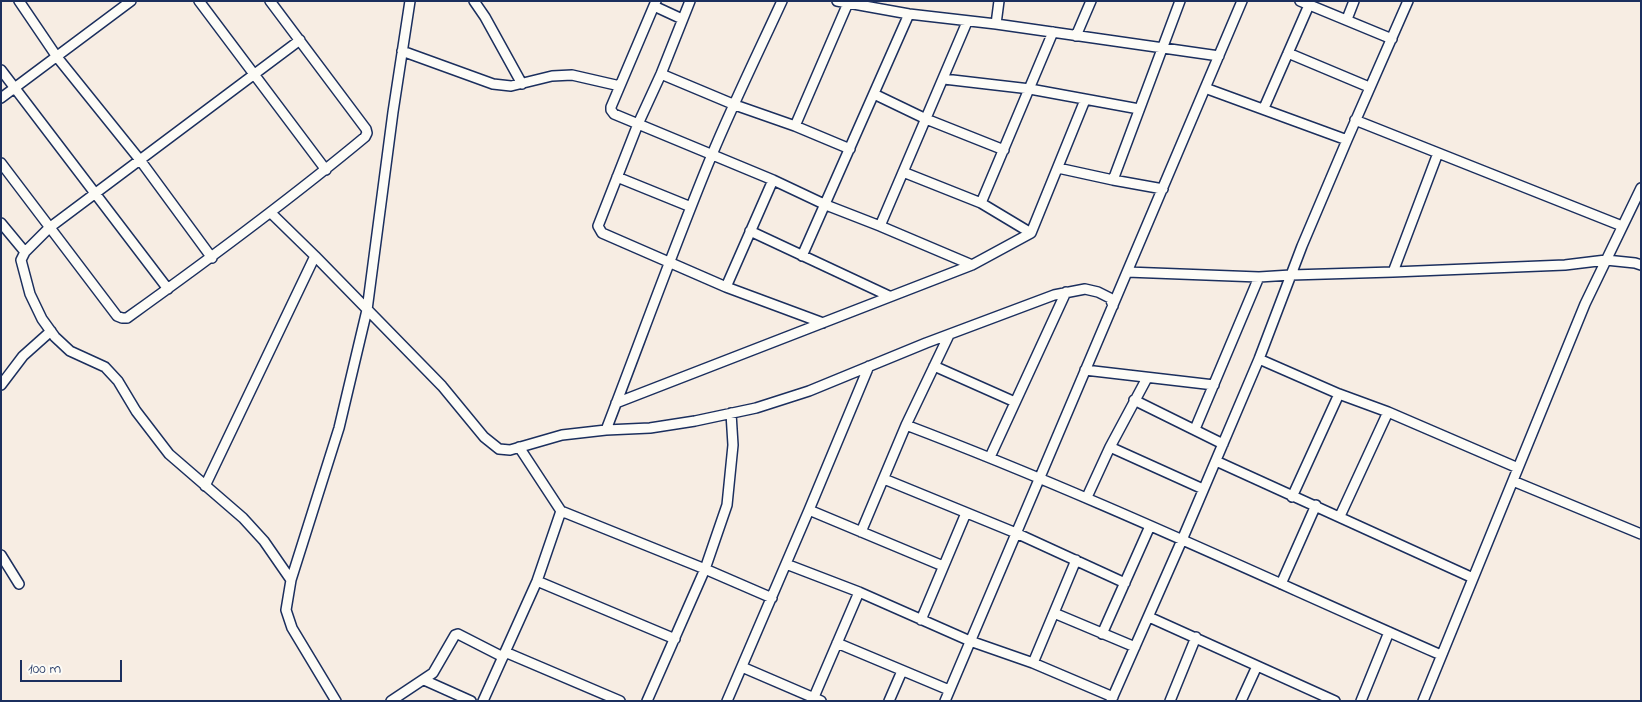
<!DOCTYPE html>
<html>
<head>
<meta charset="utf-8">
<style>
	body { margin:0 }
	#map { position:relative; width:1642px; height:702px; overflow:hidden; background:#f7ede3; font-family:"Indie Flower",sans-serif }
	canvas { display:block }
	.frame { position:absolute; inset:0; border:2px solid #1b2f5e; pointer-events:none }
	.scale { position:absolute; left:20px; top:660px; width:102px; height:22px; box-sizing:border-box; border:2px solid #1b2f5e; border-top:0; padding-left:6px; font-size:15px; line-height:18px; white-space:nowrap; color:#1b2f5e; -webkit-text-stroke:4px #fdfcf7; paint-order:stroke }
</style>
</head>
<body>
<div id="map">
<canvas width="1642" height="702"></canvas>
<div class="frame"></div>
<div class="scale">100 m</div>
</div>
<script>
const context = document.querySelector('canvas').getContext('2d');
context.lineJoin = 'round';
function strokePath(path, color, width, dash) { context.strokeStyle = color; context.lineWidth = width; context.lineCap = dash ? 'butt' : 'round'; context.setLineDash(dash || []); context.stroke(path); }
const minor = new Path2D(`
	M19,1L57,57L140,160L212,258
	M199,1L326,170
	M474,1L485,17L522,84
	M656,1L611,107V110L614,114L773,180L826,205L880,226L972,265
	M690,1L661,74L638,124L598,226L602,233L726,287L823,323
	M837,1L909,14L996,24L1219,56
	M1300,1L1392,39
	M654,6L682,19
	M1347,19L1354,1
	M996,24L999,1
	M1076,36L1091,1
	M402,51L493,84L511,86L552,76L572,75L620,86
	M1288,53L1369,87
	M1,70L168,289
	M661,74L735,105L795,126L850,149
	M944,79L1030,89L1139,109
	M1205,88L1347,140
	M874,94L926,119L1004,150
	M1,98L131,1
	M1264,108L1309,5
	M1355,120L1622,226
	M795,126L848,3
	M1,163L117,316L122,318H127C208,260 288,201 365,137L367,133L366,129L270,1
	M1058,168L1113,180L1163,189
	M903,172L981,203L1031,233
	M617,177L691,207
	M1113,180L1180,1
	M981,203L1053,32
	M271,213L315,256L442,386L484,437L499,449L510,450L562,435L606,430L650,428L695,421L756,408L809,391L926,343L1054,295L1085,289L1098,292L1110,298L1113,306
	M1,223L25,252
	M880,226L967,22
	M750,231L889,296
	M802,256L909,14
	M1127,272L1259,277L1291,275L1393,272L1565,265L1606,260L1635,263L1641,265
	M1393,272L1438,153
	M726,287L773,180
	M1259,359L1339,394L1388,412L1518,468
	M934,366L1015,402
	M1085,370L1214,385
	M1,385L23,356L51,331
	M1134,400L1223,444
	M616,403L972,265L1031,233L1085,100
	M906,425C1088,494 1263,577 1441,655
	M1195,429L1259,277
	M606,430C641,339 674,247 711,157C733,104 758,53 782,1
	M1110,447L1203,489
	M990,457L1066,292
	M1216,461L1473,578
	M884,479L1016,533L1125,583
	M1513,481L1641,534
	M205,486L315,256
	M1087,497L1110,447L1147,378
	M1292,497L1339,394
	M809,510L943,566
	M561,511L705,569L772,598
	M1340,516L1388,412
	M861,532L906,425L949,335
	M1,555L19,584
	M786,564L859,592L970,641L1033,663L1113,697
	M291,580L264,541L243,518L169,454L136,411L118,381L105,367L70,351L55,337L42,319L30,294L21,260L25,252L49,228L300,40
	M537,581L675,639
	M1281,584L1316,505
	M1054,613L1135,647
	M1149,617L1335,701
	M921,620L966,513
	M1102,634L1150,526
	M837,643L949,690
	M505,652L620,701
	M1033,663L1076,560
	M742,667L821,701
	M424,680L471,701
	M814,697L859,592
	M336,701L292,628L286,610L291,580L339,428L367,310L393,112L410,1
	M391,701L433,673L455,635L458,634L503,657
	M483,701L537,581L561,511L519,447
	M647,701L705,569L727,505L733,445L731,413
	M727,701L809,510L869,366
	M889,701L902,671
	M945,701L1242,1
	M1111,701L1182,540L1259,359L1302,246L1347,140L1408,1
	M1170,701L1196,637
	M1241,701L1257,666
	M1361,701L1389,632
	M1423,701L1585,304L1641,188`);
strokePath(minor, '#1b2f5e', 12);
strokePath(minor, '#fdfcf7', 9);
</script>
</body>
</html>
